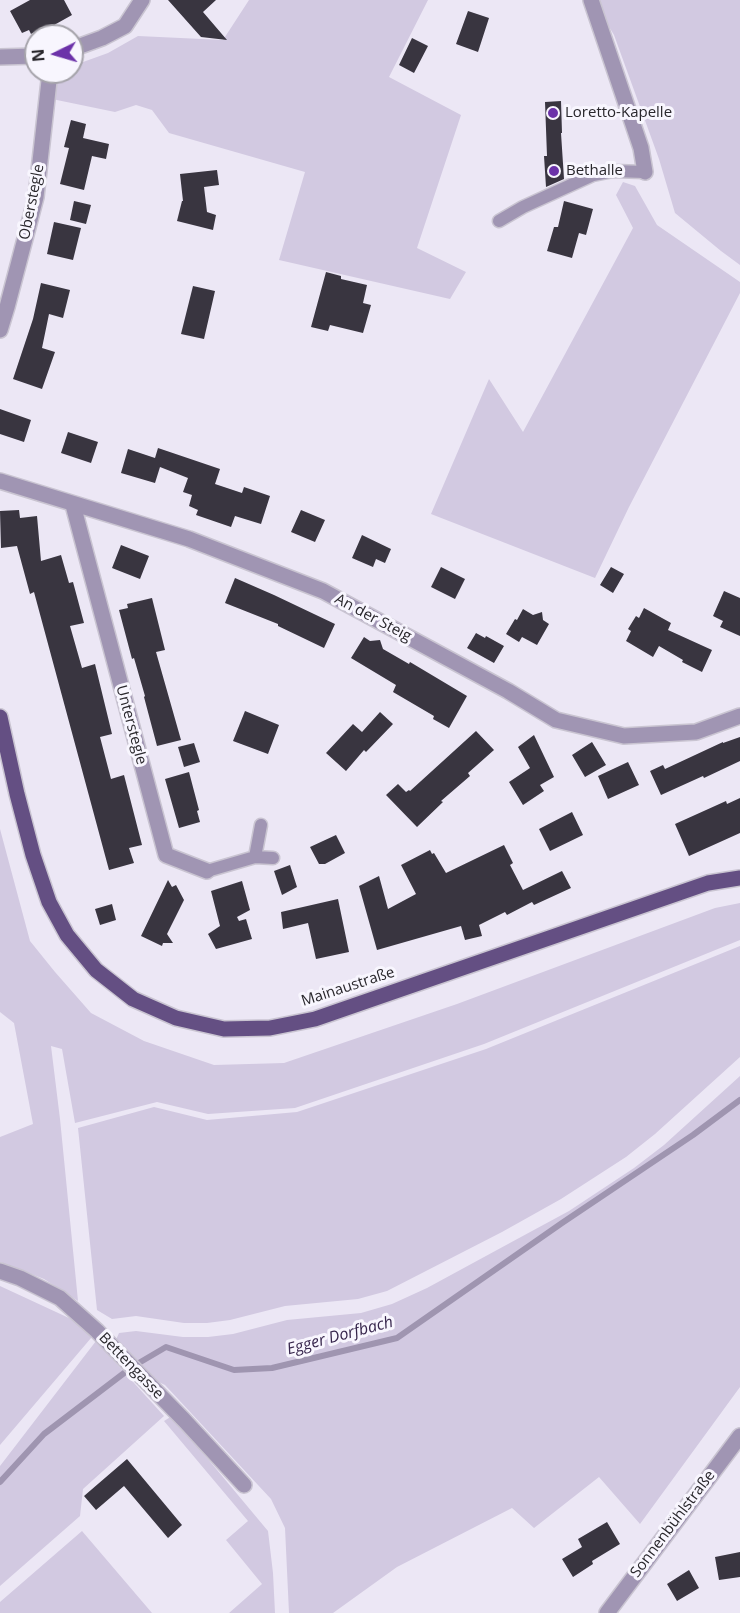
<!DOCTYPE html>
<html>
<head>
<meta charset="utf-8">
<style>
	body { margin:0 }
	#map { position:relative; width:740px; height:1613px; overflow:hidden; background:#ece7f5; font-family:"Open Sans",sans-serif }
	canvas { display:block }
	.north { position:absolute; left:24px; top:24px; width:60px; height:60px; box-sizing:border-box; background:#f8f6fe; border:2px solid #a5a3aa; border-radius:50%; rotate:265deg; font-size:16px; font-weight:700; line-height:24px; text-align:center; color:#29272c }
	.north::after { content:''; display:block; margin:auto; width:21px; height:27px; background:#6c32a9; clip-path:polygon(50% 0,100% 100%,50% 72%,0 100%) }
</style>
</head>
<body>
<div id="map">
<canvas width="740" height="1613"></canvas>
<div class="north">N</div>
</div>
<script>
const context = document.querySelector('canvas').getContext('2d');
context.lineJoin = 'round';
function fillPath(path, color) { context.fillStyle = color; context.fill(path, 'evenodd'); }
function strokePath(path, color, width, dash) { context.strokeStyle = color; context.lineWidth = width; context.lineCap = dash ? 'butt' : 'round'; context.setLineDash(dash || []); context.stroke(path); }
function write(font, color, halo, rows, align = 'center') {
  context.font = font + ' "Open Sans",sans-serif'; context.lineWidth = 6; context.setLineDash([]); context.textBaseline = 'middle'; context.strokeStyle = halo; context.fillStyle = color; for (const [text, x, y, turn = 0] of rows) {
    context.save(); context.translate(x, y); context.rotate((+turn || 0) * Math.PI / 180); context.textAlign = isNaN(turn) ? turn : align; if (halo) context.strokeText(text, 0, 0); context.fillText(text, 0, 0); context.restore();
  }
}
const green = new Path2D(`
	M249,0H428L389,77L461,115L417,248L466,272L450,299L279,260L305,172L169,133L152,110L136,105L115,112L52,99L57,72H72V66L108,53L138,36L223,40Z
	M593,0H740V265L721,251L675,213L659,159L614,35Z
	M623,182L635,186L657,225L740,282V293L629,507L595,578L431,514L489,379L523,432L633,228L616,195Z
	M0,829L30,941L55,972L91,1013L144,1041L214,1065L284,1063L457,1004L715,908L740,903V940L484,1044L295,1108L208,1114L157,1102L75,1123L62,1049L51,1046L60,1119L78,1301L44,1279L0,1262V1137L33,1124L14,1023L0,1012Z
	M740,946V1057L655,1134L626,1157L561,1199L502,1232L387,1291L358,1299L285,1306L230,1320L207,1323H184L136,1316L112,1319L97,1310L78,1128L154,1107L207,1120L297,1112L486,1049Z
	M740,1076V1387L640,1524L599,1477L534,1528L512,1508L397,1567L333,1613H289L285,1528L271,1499L165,1385L148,1377L115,1342L119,1333L136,1331L183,1337H208L233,1334L287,1320L361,1313L392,1304L427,1288L508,1244L569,1211L634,1168L664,1145Z
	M0,1286L97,1331L0,1445Z
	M96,1341L164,1416L83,1489L80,1516L0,1586V1466Z
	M172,1416L268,1531L273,1573L275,1613H229L262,1584L226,1540L248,1521L164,1421Z
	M82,1531L152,1613H0V1602Z`);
const stream = new Path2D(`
	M0,1482L44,1434L132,1367L166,1347L234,1370L272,1368L397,1338L562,1223L693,1135L740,1100`);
const building = new Path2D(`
	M30,0H64L72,15L47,29L45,26L31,34L29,30L22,33L10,11Z
	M168,0H216L203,12L227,40L201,37Z
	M468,11L489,18L478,52L456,44Z
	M412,38L428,46L414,73L399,65Z
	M561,101L562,133H561L564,179L546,187L544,156H547L545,102Z
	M71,120L86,124L83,138L109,144L106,159L92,156L84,190L60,184L69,148L64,147Z
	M217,170L219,185L204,187L207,212L216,215L213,230L177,221L182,201H183L180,174Z
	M74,201L91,205L86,224L70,220Z
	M564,201L593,209L586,235L579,233L572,258L547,251L554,227H558Z
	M54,222L81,228L73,260L47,254Z
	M326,272L341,276V279L367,285L363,303L371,305L363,333L330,325L328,331L311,327Z
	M41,283L70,290L63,318L49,314L42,348L55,352L42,389L13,379L33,319Z
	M193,286L215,291L204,339L181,334Z
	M0,409L31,420L24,442L0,434Z
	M68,432L98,442L91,463L61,453Z
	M158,448L220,469L215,484L242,493L244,487L270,496L261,524L235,516L231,527L196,515L198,510L189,506L192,495L183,492L188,478L160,467L155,483L121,473L128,449L155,458Z
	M19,510L20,518L37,516L41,561L61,555L69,583L73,582L84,623L70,626L82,668L95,664L112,734L100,737L111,779L124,775L142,845L129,848L134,863L109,870L34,592L30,594L17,546L1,548L0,511Z
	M301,510L325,520L315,542L291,532Z
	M362,535L391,549L385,563L376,559L373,567L352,558Z
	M121,545L149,556L140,579L112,568Z
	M441,567L465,579L455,599L431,587Z
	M611,567L624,574L613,593L600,585Z
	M235,578L274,595L335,624L324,648L278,626V624L225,603Z
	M724,591L740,598V636L720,627L723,621L713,616Z
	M152,598L165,650L156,652L181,740L157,746L144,697L145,696L134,658L132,659L119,610L128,608L127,604Z
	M644,608L671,623L668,630L712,650L702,672L682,662L683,660L659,646L653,657L626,641L631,631L628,629L636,616L639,618Z
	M523,609L533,615L542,612L543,620L549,624L537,645L522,637L519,642L506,634L515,619L517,620Z
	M476,633L485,638L486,636L504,646L494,663L467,648Z
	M364,637L370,641L380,640L383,649L409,664L410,662L467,696L449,728L433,719L434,716L393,692L396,685L351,658Z
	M245,711L279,725L268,754L233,741Z
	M380,712L393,724L366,752L364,750L346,771L326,753L353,724L362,732Z
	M476,731L494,750L468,773L470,776L441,801L443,802L417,827L386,795L398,784L406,792L409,790L410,791Z
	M534,735L554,777L540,785L544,791L523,805L509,782L530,768L518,747Z
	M740,737V761L704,778L703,776L661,795L650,771L663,765L665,769L723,742V743Z
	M592,742L606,765L585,777L572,755Z
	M194,743L200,762L184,767L178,747Z
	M628,762L639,785L608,799L598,776Z
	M189,772L199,810L197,811L200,822L179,828L165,779Z
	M740,798V833L689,856L675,824L726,801L727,804Z
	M572,812L583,835L550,851L539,829Z
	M336,835L345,853L325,864H319L310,847Z
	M504,845L513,863L510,865L523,890L562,871L571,888L534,905L532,902L507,915L505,912L479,925L482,936L465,940L461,926L377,950L359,886L379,876L388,909L416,894L401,865L430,850L432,854L434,853L446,873Z
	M290,865L297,887L282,895L274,871Z
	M168,880L172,887L176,885L184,900L167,934L173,943H163L162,946L141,936Z
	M242,881L250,910L237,917L239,921L246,919L252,939L216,949L208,934L220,926L211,891Z
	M338,899L349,952L316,959L308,923L283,929L281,912Z
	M112,904L116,920L100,925L95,909Z
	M127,1459L182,1525L168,1538L124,1486L96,1510L84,1496Z
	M607,1522L620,1544L592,1561L593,1564L573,1577L562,1559L582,1547L578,1539Z
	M740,1552V1577L719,1580L715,1557Z
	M689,1570L699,1588L677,1601L667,1584Z`);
const lane = new Path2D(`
	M499,221L523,207L593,175L613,171L645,172
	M255,857L261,825
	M207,871L255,857L273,858`);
const street = new Path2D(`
	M591,0L641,148L645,172
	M72,49L102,38L125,26L142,0
	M0,57L36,56
	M0,330L7,307L36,197L50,72
	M0,481L189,539L323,591L508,691L556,720L624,736L696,732L740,716
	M73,505L166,855L207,871
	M0,1271L20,1278L60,1298L97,1331L184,1420L244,1485
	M607,1613L740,1436`);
const primary = new Path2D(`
	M0,717L17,794L33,855L49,902L67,935L96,970L133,999L176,1018L224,1029L270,1028L315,1019L708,883L740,878`);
const markers = [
	[553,113,6,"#6c32a9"],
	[554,171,6,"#6c32a9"]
];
const poiNames = [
	["Loretto-Kapelle",565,113],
	["Bethalle",566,171]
];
const streetNames = [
	["Oberstegle",32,202,-79],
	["An der Steig",373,618,28],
	["Unterstegle",131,725,75],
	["Mainaustraße",348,987,-18],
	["Bettengasse",131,1366,46],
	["Sonnenbühlstraße",673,1524,-53]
];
const waterNames = [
	["Egger Dorfbach",340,1336,-15]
];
fillPath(green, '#d2c9e1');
strokePath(stream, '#9f95b0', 6);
fillPath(building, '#393540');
strokePath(lane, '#c9c4d1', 15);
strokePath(street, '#c9c4d1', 18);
strokePath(primary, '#c9c4d1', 18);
strokePath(lane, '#a095b3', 12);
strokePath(street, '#a095b3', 15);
strokePath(primary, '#644f83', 15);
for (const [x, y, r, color] of markers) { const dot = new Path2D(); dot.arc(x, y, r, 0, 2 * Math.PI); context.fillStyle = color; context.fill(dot); strokePath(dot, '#f8f6fe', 2); }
write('15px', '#29272c', '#f8f6fe', poiNames, 'left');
write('15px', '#29272c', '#f8f6fe', streetNames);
write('italic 16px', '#36254c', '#f8f6fe', waterNames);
</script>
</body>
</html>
